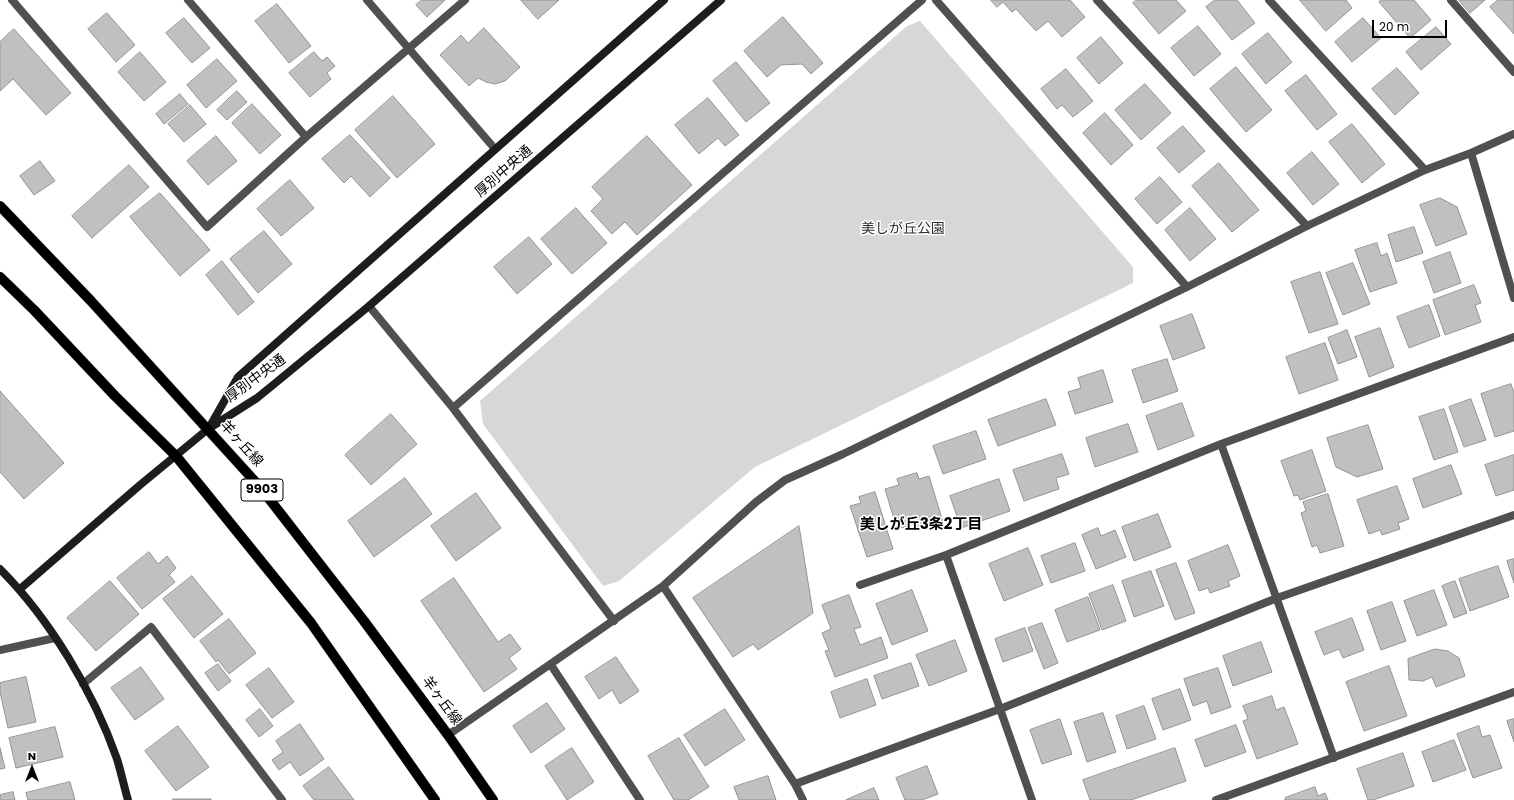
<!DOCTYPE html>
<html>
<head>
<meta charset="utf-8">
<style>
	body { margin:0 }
	#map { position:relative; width:1514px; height:800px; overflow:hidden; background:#fff; font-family:Poppins,sans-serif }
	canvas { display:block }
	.north { position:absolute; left:12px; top:748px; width:40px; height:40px; -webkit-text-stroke:3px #fff; paint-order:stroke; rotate:0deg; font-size:11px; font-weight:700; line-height:16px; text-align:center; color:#000 }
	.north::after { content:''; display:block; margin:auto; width:14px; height:18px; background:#000; clip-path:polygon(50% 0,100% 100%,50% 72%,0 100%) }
	.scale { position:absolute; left:1372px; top:20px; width:75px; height:18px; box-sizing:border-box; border:2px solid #000; border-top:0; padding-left:5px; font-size:12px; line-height:14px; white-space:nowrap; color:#000; -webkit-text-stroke:3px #fff; paint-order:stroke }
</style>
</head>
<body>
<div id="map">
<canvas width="1514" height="800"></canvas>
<div class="north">N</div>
<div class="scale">20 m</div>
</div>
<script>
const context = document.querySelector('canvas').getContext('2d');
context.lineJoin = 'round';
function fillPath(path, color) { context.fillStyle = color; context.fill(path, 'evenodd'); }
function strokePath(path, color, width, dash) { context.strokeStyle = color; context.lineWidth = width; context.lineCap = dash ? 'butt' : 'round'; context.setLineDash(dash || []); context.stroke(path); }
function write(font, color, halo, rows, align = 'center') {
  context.font = font + ' Poppins,"Noto Sans JP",sans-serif'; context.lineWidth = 3; context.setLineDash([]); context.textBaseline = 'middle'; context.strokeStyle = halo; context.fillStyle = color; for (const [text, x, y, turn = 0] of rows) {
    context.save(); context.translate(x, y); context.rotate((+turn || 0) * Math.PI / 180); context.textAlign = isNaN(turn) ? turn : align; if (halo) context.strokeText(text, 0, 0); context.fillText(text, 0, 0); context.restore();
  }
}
const green = new Path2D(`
	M920,21L1133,267V283L755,467L619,581L603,586L483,424L480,401L907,26Z`);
const building = new Path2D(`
	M422,0H445L427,17L416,5Z
	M521,0H559L538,19Z
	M991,0H1070L1085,17L1062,37L1048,21L1036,31L1016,9L1012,12L1003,2L997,7Z
	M1136,0H1176L1186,11L1159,34L1133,3Z
	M1215,0H1237L1255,23L1232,40L1206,7Z
	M1300,0H1346L1352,8L1326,31Z
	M1382,0H1414L1431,20L1410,38L1379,2Z
	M1459,0H1485L1470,13Z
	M1498,0H1514V34L1490,7Z
	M277,4L311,46L289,63L255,21Z
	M107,13L135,45L116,62L88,29Z
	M783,17L823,63L811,74L802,64L781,65L767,77L744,51Z
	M184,18L210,48L192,63L166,33Z
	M1363,18L1381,38L1352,62L1335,42Z
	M1198,26L1221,54L1194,76L1171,48Z
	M1436,27L1451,44L1421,70L1406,52Z
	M484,28L520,67L505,81L495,84L486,82L478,78L469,86L440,55L461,35L468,43Z
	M14,29L71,93L46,115L13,79L0,91V42Z
	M1268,33L1292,62L1266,84L1242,54Z
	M1101,37L1123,63L1099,84L1077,58Z
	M140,52L166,82L144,101L118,72Z
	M314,52L322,61L327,57L335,66L327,73L331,79L310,97L289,73Z
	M217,59L237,81L206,108L187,85Z
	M736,62L770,103L746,122L713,81Z
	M1236,67L1272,110L1246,132L1210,89Z
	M1397,68L1419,93L1395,115L1372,89Z
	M1066,69L1093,101L1073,117L1062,105L1057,109L1041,89Z
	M1306,75L1337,114L1317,130L1285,91Z
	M1145,84L1171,113L1141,140L1115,110Z
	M237,91L247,102L227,120L217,110Z
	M180,94L188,104L164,124L156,114Z
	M393,96L435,144L397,178L355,130Z
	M708,98L739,135L725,146L718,138L699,154L675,125Z
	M252,104L281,135L260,154L232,123Z
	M190,105L206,124L184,142L168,124Z
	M1105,113L1133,145L1111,165L1083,133Z
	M1352,124L1385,164L1362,183L1329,142Z
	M1183,126L1205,151L1179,173L1157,148Z
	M350,135L390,178L370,197L351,176L344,183L322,159Z
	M216,136L237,161L208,185L187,161Z
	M647,136L692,185L637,235L625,222L612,234L591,211L603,199L592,187Z
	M1312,152L1339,184L1313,205L1287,173Z
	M40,161L55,181L34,195L20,176Z
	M1219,163L1259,210L1232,232L1192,186Z
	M129,165L149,187L92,238L72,216Z
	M1160,177L1182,202L1157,224L1135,199Z
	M290,180L314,208L281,236L257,209Z
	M160,193L210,250L180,276L130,217Z
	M1440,198L1457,207L1467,234L1436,246L1420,205Z
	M576,208L607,243L572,274L541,239Z
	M1190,208L1216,239L1190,261L1165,230Z
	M1414,227L1423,253L1396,262L1388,235Z
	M264,231L292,264L258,293L230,259Z
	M529,237L552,264L517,294L494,267Z
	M1377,243L1381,256L1387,253L1397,283L1370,292L1355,250Z
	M1450,252L1461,283L1434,293L1423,262Z
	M222,261L254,302L238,315L206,275Z
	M1353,263L1370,304L1343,315L1326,273Z
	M1320,272L1338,324L1309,333L1291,282Z
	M1474,285L1481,303L1475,305L1481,322L1445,335L1433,300Z
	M1429,305L1440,336L1409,348L1397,317Z
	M1192,314L1205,348L1173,360L1160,326Z
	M1380,328L1394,367L1369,377L1355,337Z
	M1347,330L1357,357L1338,364L1328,338Z
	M1325,343L1338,380L1299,394L1286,357Z
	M1167,359L1178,391L1143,403L1132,370Z
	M1103,370L1113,402L1075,414L1068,392L1081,388L1078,378Z
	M1511,384L1514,393V431L1495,437L1481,394Z
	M0,391L64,463L24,499L0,472Z
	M1046,399L1056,425L998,446L988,420Z
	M1471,399L1486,440L1464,447L1449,407Z
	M1182,403L1194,436L1158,450L1146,416Z
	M1444,409L1458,452L1434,460L1419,417Z
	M391,414L417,444L371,485L345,455Z
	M1128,424L1138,452L1095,467L1086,438Z
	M1368,425L1383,469L1357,477L1336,467L1327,438Z
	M976,431L986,459L943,474L933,446Z
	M1312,450L1326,491L1300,500L1298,495L1294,496L1281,461Z
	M1062,454L1069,474L1056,478L1059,489L1024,501L1013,470Z
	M1514,455V490L1496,496L1485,465Z
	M1451,465L1462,494L1423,508L1413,479Z
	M917,473L919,479L929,476L943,522L916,530L914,524L897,529L885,489L899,485L897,479Z
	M405,478L432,514L374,557L348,521Z
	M999,479L1010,511L961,528L950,496Z
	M1397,486L1409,519L1398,523L1400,529L1382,535L1380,530L1369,534L1357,500Z
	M875,492L893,549L867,557L850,506L861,503L859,497Z
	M476,493L501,528L456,561L431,526Z
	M1328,494L1344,546L1320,553L1317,545L1312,547L1301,513L1306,511L1303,502Z
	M1158,514L1171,547L1134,561L1122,527Z
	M799,526L813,613L758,650L753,644L733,657L693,598Z
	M1098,528L1101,536L1115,530L1126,557L1096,569L1082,535Z
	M1075,543L1085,571L1051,583L1041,556Z
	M1228,545L1240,576L1228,581L1230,586L1210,593L1208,588L1199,591L1188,561Z
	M1028,548L1043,585L1004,601L989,564Z
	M149,552L158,564L167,556L176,568L169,575L175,582L142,609L117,578Z
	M1514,559V583L1507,561Z
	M1176,563L1195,613L1175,620L1156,570Z
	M1498,566L1509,597L1470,611L1459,579Z
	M1151,571L1164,606L1134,617L1122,581Z
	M192,576L223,614L194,638L163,599Z
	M454,578L498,642L510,634L521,649L509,658L517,669L484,692L421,601Z
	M110,581L139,614L96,651L67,618Z
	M1455,581L1467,613L1454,618L1442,586Z
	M1113,585L1126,621L1102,630L1089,594Z
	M912,590L928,631L892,645L876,604Z
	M1434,590L1447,625L1417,636L1404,601Z
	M849,595L861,627L854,629L860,645L881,637L888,658L835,677L825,651L829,650L822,633L831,629L822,605Z
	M1088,597L1100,630L1067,642L1055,610Z
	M1392,602L1406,641L1381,650L1367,611Z
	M1352,618L1364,650L1343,658L1339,649L1324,655L1315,632Z
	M229,619L256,653L229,674L218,660L216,662L200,641Z
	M1042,623L1058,663L1044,669L1028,628Z
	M1025,628L1033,651L1003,662L995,639Z
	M955,640L967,671L929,686L916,655Z
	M1261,642L1272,672L1233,686L1223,656Z
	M1435,649L1448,651L1459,658L1465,676L1436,687L1432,677L1423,681L1409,680L1408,659Z
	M616,657L639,691L620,704L612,690L599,699L585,677Z
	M911,663L919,686L882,699L874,676Z
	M218,664L231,681L218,691L205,673Z
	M1389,666L1407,716L1364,731L1346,682Z
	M141,667L164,699L135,720L111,688Z
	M269,668L294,702L272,718L246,685Z
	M1218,668L1231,707L1211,714L1207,701L1193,706L1184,679Z
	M26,677L36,722L8,728L0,692V683Z
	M867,679L876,705L840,718L831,692Z
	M1180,689L1191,720L1163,730L1152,699Z
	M1272,696L1276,710L1284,707L1298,744L1257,759L1243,721L1248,719L1243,706Z
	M547,703L565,729L531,753L513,726Z
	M1144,706L1156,739L1127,749L1116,716Z
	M260,709L273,726L259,737L246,720Z
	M725,709L745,740L705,766L684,735Z
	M1103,713L1116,752L1087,762L1074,722Z
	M1060,719L1072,754L1042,764L1030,730Z
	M1514,719V742L1507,721Z
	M300,724L324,759L300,776L290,762L279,770L272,760L283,752L276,741Z
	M1236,725L1246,752L1205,767L1195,740Z
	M178,726L209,767L176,791L145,751Z
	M1479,726L1482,737L1490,735L1502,768L1473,778L1457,734Z
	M55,727L63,757L16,768L9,738Z
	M679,738L709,787L688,800H674L648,756Z
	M1454,740L1466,770L1433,782L1422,752Z
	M0,748L5,768L0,769Z
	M572,748L594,782L567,800L545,766Z
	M1175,748L1186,781L1131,800H1090L1083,780Z
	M1403,753L1414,786L1373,800H1368L1357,769Z
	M927,766L938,794L922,800H905L896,778Z
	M329,767L354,800H314L303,786Z
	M768,776L776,800H739L734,787Z
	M70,782L75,800H28L26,793Z
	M1315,787L1318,796L1325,793L1328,800H1285V798Z
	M874,788L879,800H846Z
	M13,792L15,800H0V795Z
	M173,799H211V800H173Z`);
const street = new Path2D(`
	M12,0L207,227L306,137L465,0
	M188,0L306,137
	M367,0L495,149
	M936,0L1187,287
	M1097,0L1307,226
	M1269,0L1425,170
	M1451,0L1514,72
	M1471,153L1514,298
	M369,306L453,408L614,621
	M453,408L922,0
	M1221,444L1334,758
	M946,555L1032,800
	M860,585L946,555L1221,444L1514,337
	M663,586L795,784
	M0,650L55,638
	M551,665L640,800
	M83,684L151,627L282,800
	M448,735L663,586L756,502L785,480L843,454L1187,287L1307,226L1425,170L1471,153L1514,134
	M803,800L795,784L1000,709L1277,598L1514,515
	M1216,800L1514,692`);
const secondary = new Path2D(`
	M209,428L238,377L664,0
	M0,569C50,619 94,693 117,759C121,772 124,786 128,800
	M20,589L140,485L208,429L257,398L273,385L369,306L721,0`);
const primary = new Path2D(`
	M0,206L91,301L260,487L364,621L448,735L493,800
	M0,277L34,310L115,396L176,456L311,623L435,800`);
const shields = [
	[262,490,42]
];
const shieldNames = [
	["9903",262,490]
];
const streetNames = [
	["厚別中央通",504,172,-41],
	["厚別中央通",256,379,-36],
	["羊ヶ丘線",241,444,48],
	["羊ヶ丘線",441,701,54]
];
const parkNames = [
	["美しが丘公園",903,229]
];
const neighbourhoodNames = [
	["美しが丘3条2丁目",921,525]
];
fillPath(green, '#d7d7d7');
fillPath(building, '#c0c0c0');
strokePath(building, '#949494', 1);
strokePath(primary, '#dbdbdb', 11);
strokePath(street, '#505050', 8);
strokePath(secondary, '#1d1d1d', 8);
strokePath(primary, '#000', 10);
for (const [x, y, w] of shields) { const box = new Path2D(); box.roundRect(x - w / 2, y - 11, w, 22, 3); context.fillStyle = '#fff'; context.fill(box); strokePath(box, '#000', 1); }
write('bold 13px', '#000', null, shieldNames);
write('14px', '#000', '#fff', streetNames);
write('14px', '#2e2e2e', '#fff', parkNames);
write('bold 15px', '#000', '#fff', neighbourhoodNames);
</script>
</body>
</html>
